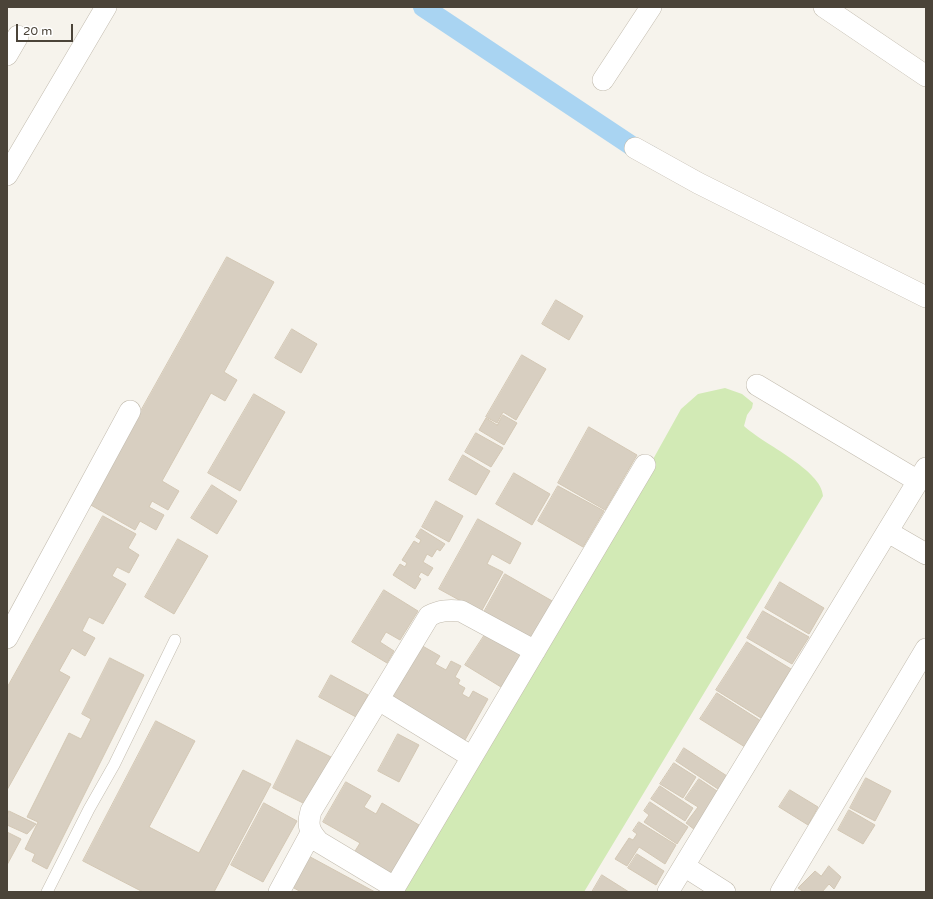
<!DOCTYPE html>
<html>
<head>
<meta charset="utf-8">
<style>
	body { margin:0 }
	#map { position:relative; width:933px; height:899px; overflow:hidden; background:#f6f3ec; font-family:"Varela Round",sans-serif }
	canvas { display:block }
	.frame { position:absolute; inset:0; border:8px solid #4b4439; pointer-events:none }
	.scale { position:absolute; left:16px; top:24px; width:57px; height:18px; box-sizing:border-box; border:2px solid #4b4439; border-top:0; padding-left:5px; font-size:12px; line-height:14px; white-space:nowrap; color:#4b4439; -webkit-text-stroke:3px #fff; paint-order:stroke }
</style>
</head>
<body>
<div id="map">
<canvas width="933" height="899"></canvas>
<div class="frame"></div>
<div class="scale">20 m</div>
</div>
<script>
const context = document.querySelector('canvas').getContext('2d');
context.lineJoin = 'round';
function fillPath(path, color) { context.fillStyle = color; context.fill(path, 'evenodd'); }
function strokePath(path, color, width, dash) { context.strokeStyle = color; context.lineWidth = width; context.lineCap = dash ? 'butt' : 'round'; context.setLineDash(dash || []); context.stroke(path); }
const green = new Path2D(`
	M725,388L742,394L753,403L752,408L747,415L744,426C763,444 822,470 823,496L584,892H401L578,594L681,409L698,394Z`);
const canal = new Path2D(`
	M423,7L635,148L651,156`);
const building = new Path2D(`
	M227,257L274,282L224,372L237,380L225,401L211,393L162,481L179,491L168,510L152,501L149,507L164,515L156,530L140,521L135,530L89,504Z
	M556,300L583,316L569,340L542,324Z
	M292,329L317,344L301,373L275,358Z
	M522,355L546,369L516,420L503,412L497,423L486,417Z
	M254,394L285,412L240,491L208,473Z
	M503,415L517,423L504,445L479,430L486,418L497,425Z
	M589,427L637,455L605,510L558,483Z
	M476,433L503,448L491,467L465,452Z
	M463,455L490,471L476,495L449,480Z
	M514,473L550,494L532,525L496,504Z
	M212,485L237,501L217,534L191,518Z
	M558,486L604,511L583,547L538,521Z
	M436,501L463,516L449,542L422,527Z
	M103,516L136,534L128,548L139,555L129,573L117,567L112,576L126,584L103,624L89,617L82,631L95,638L85,656L72,648L59,671L70,677L7,790V688Z
	M478,519L521,543L510,564L492,554L487,564L503,572L481,612L439,589Z
	M421,529L445,544L440,551L437,549L432,557L427,554L423,562L433,568L428,576L421,572L418,577L421,579L415,589L393,575L400,564L405,567L407,563L402,560L414,541L419,544L421,540L416,537Z
	M178,539L208,556L174,614L145,597Z
	M505,574L554,602L532,640L484,612Z
	M780,582L824,608L809,634L765,608Z
	M384,590L418,611L400,640L386,632L380,642L394,651L387,663L352,642Z
	M763,611L809,637L792,664L747,638Z
	M486,633L521,655L501,687L465,665Z
	M747,642L791,669L761,718L716,690Z
	M419,644L440,656L435,664L446,670L451,661L461,666L455,677L460,680L458,684L465,688L462,694L469,698L473,691L488,699L461,747L382,700Z
	M110,658L144,675L47,869L32,861L35,854L25,849L38,822L27,817L69,733L81,739L91,719L82,714Z
	M331,675L368,695L356,717L319,697Z
	M717,693L761,721L745,747L700,719Z
	M156,721L195,741L149,827L199,853L243,770L271,784L214,892H143L83,861Z
	M398,734L419,745L399,782L378,771Z
	M297,740L331,757L307,805L273,788Z
	M684,748L727,776L718,789L676,761Z
	M674,763L696,777L683,798L660,784Z
	M866,778L891,791L875,821L850,808Z
	M699,779L720,793L695,830L686,823L698,807L685,799Z
	M346,782L371,796L364,807L376,814L382,803L419,825L389,877L352,856L360,843L323,822Z
	M660,786L693,808L685,821L651,799Z
	M790,790L818,807L808,825L779,807Z
	M650,802L688,827L677,844L644,822L649,815L644,811Z
	M264,803L297,821L263,882L231,865Z
	M849,810L875,825L863,844L838,830Z
	M9,811L36,824L27,834L7,825Z
	M639,822L676,845L665,864L639,847L627,866L615,859L629,838L633,840L637,834L633,831Z
	M7,832L21,839L7,865Z
	M303,853L375,892H301L287,884Z
	M637,854L664,871L656,885L628,868Z
	M829,866L841,877L834,889L829,884L822,892H804L798,888L815,871L821,876Z
	M602,875L629,892H592Z`);
const lane = new Path2D(`
	M47,892L89,809L114,765L175,640`);
const street = new Path2D(`
	M824,7L926,76
	M7,55L18,36
	M603,80L651,7
	M635,148L698,183L926,297
	M7,175L106,7
	M757,385L918,481
	M888,532L926,554
	M7,638L130,411
	M379,700L472,757
	M684,866L725,892
	M394,887L319,842C309,831 307,825 311,811L429,616C440,610 449,610 461,611L535,651
	M279,892L311,833
	M392,892L645,465
	M668,892L926,468
	M781,892L926,649`);
fillPath(green, '#d2eab5');
strokePath(canal, '#a9d4f2', 20);
fillPath(building, '#d8cfc1');
strokePath(building, '#d3c7b4', 1);
strokePath(lane, '#c2bbae', 12);
strokePath(street, '#c2bbae', 22);
strokePath(lane, '#fff', 11);
strokePath(street, '#fff', 21);
</script>
</body>
</html>
